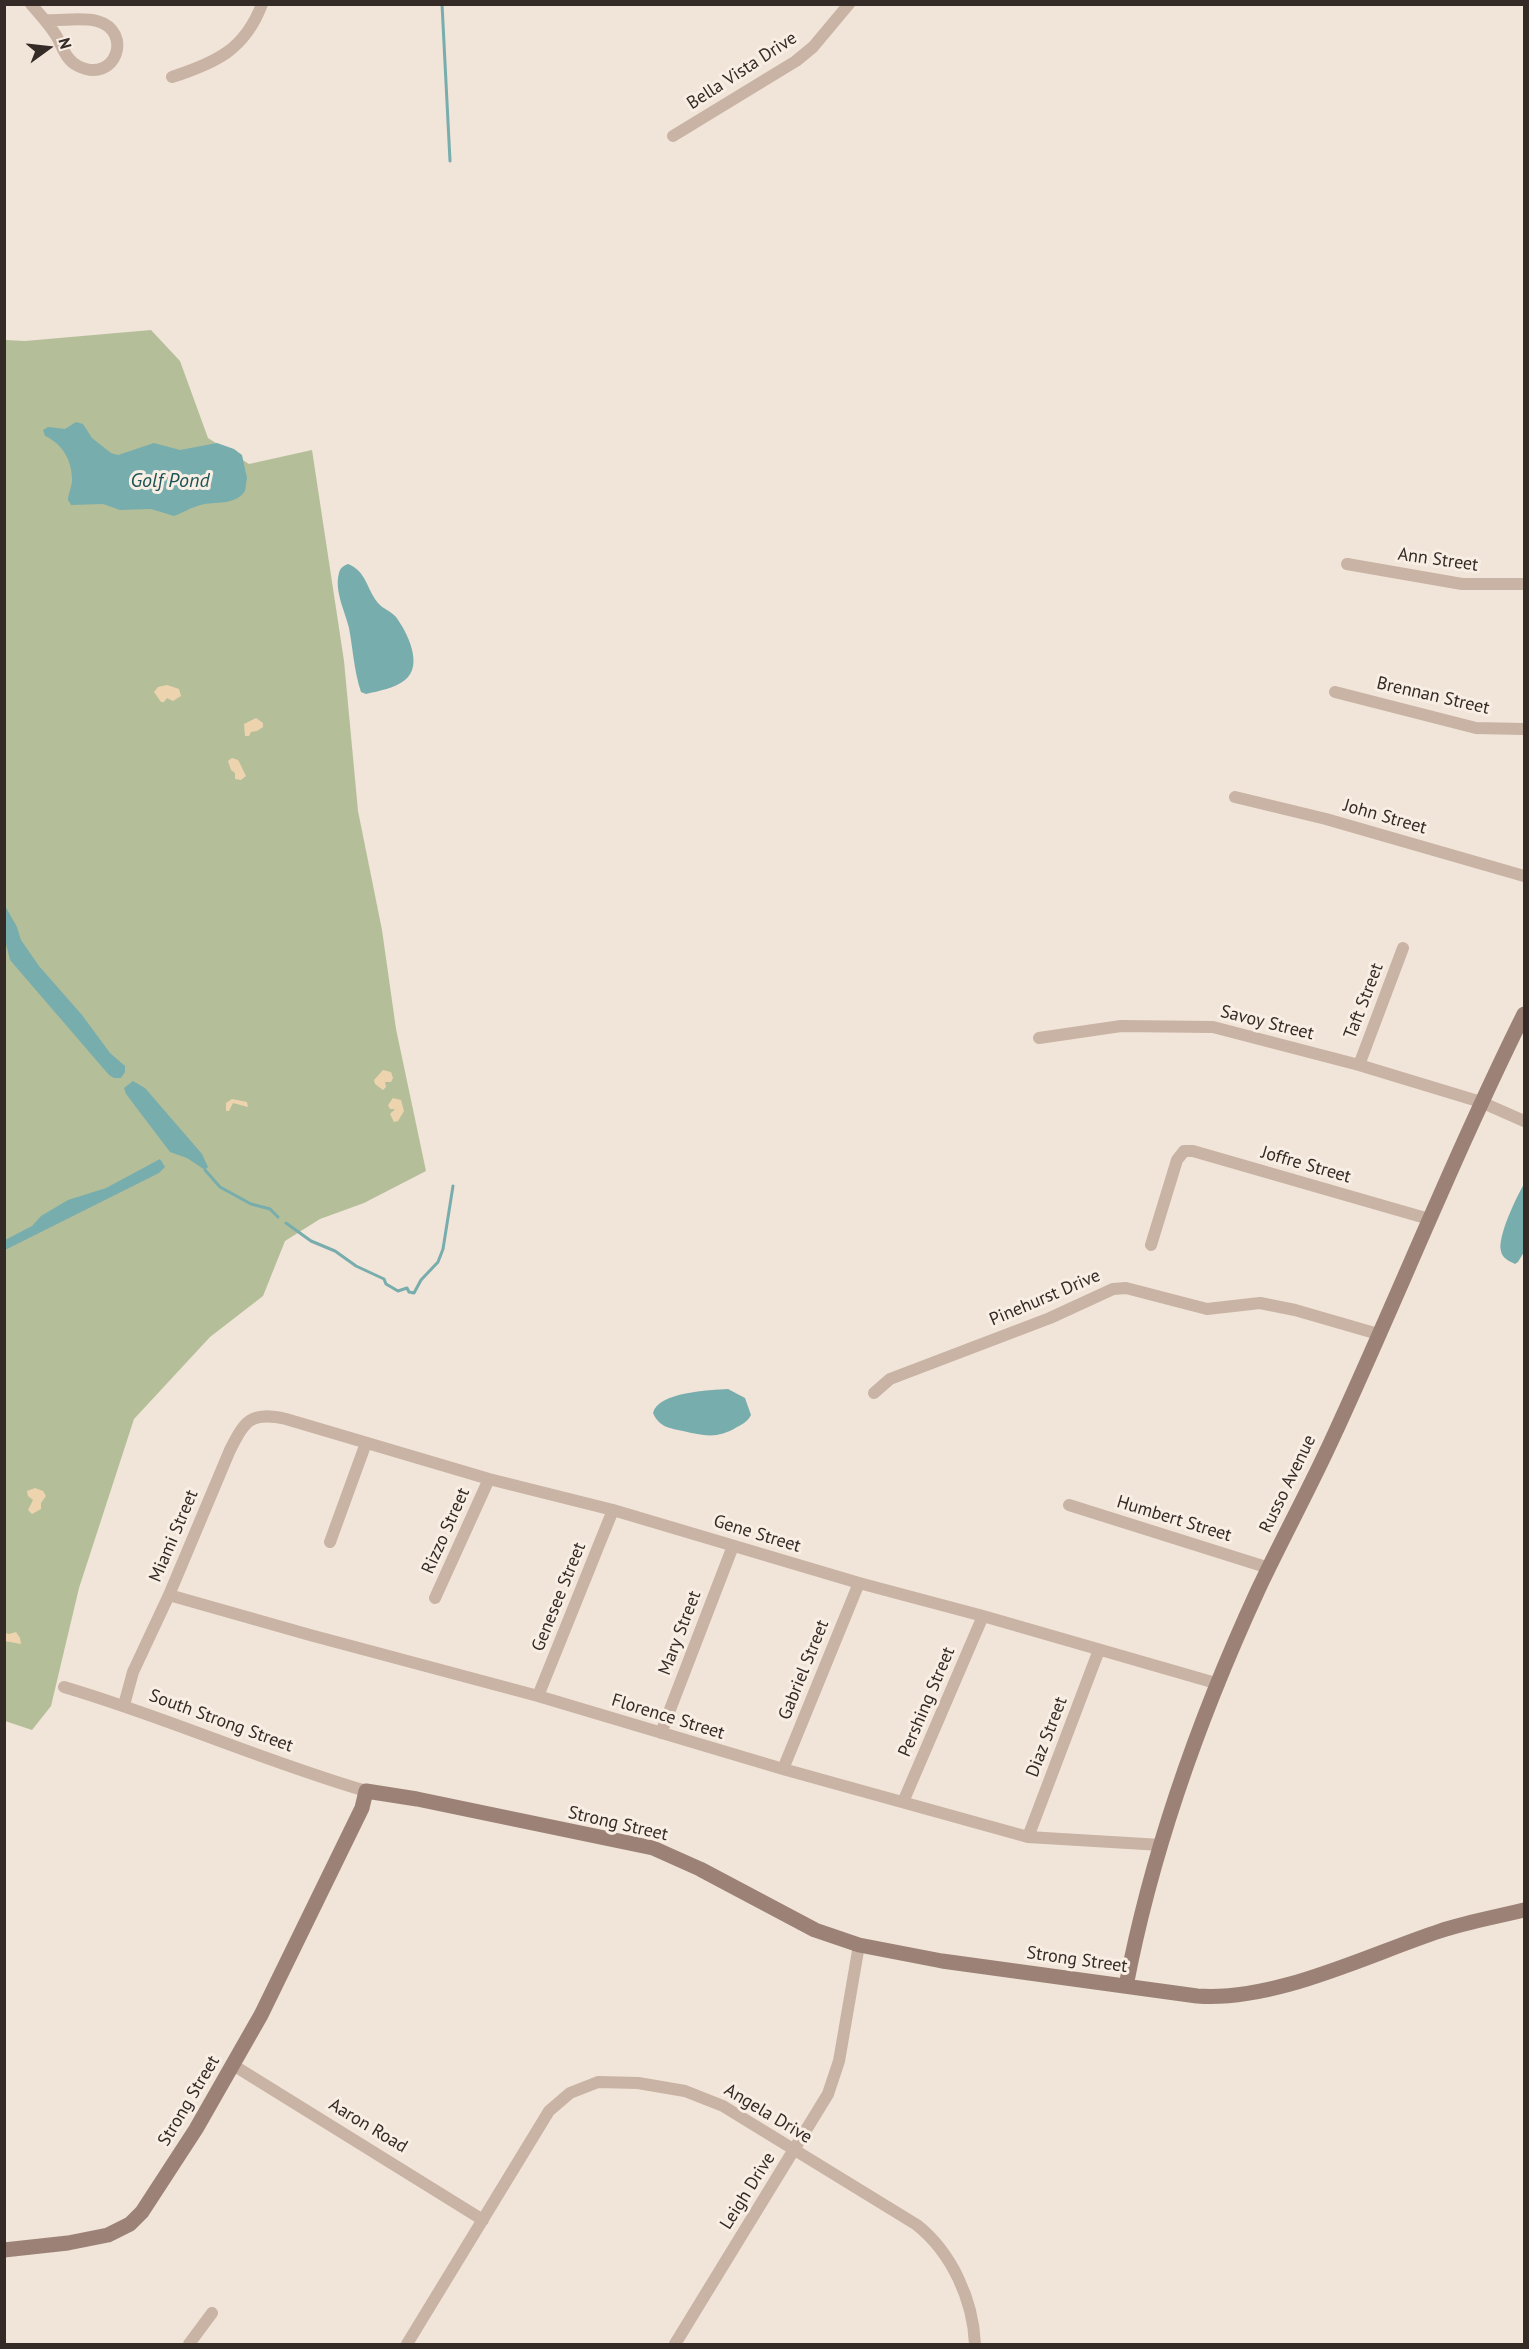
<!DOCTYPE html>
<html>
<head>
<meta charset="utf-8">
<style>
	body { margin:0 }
	#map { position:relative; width:1529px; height:2349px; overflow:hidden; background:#f1e4d8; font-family:"PT Sans",sans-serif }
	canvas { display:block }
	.frame { position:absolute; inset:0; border:6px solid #342a26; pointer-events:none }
	.north { position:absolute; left:18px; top:18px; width:60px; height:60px; -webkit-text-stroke:4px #f9eee4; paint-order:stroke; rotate:75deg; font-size:16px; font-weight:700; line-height:24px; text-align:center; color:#342a26 }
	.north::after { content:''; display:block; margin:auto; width:21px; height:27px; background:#342a26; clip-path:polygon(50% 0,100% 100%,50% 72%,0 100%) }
</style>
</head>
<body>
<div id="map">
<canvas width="1529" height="2349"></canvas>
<div class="frame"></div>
<div class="north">N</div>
</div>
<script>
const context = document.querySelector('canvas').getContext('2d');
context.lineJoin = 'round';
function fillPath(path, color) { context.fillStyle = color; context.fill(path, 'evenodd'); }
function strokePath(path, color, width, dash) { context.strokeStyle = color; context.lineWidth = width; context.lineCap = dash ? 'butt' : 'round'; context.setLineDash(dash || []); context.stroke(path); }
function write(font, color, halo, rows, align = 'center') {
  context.font = font + ' "PT Sans",sans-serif'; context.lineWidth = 6; context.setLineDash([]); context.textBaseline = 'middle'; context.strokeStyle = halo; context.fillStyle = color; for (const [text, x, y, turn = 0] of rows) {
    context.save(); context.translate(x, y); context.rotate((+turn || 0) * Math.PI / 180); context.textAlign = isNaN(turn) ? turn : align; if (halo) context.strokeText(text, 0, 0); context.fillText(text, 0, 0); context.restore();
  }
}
const green = new Path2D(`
	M151,330L180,361L208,438L249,464L312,450L344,661L358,811L382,930L396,1029L426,1171L364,1203L320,1219L285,1241L263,1296L210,1337L134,1419L79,1588L51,1706L32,1730L5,1721V340L25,341Z`);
const sand = new Path2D(`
	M167,685L179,689L181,696L173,701L167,698L164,702H161L154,692L158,687Z
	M256,718L263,723V727L257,731L251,732L249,736H245L244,724Z
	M232,758L238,760C241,765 243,770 246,776L241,780L235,779V773L231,770L228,761Z
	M383,1070L391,1072L393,1078L391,1082H385L386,1087L383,1090L375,1084L374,1080Z
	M393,1098L401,1100L404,1111L398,1121L394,1122L390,1114L395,1109H390L388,1105Z
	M232,1099L247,1102L248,1107L233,1103L229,1111H226V1103Z
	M35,1488L43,1491L46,1496L41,1503V1509L32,1514L28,1510L33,1500L28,1496L27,1491Z
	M16,1632L20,1638L21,1644L5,1641V1633L9,1634Z`);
const water = new Path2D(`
	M76,422L83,424L92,438L111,453L118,455L154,443L180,450L217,443L234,449L242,455L247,478L245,491C235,506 215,501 201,505C191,507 183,513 174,516L151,509L120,510L103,504L71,505L68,500C68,493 72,487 72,480C72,461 63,444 45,436L43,430L48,427L65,429Z
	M348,564C367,572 366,588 378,603C383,609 391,611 396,617C407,632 424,665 405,680C395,688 379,691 366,694L361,692C354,671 353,649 349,628C345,611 334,591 339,573C340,568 343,566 348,564Z
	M4,904L17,927L21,940L39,966L82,1015L110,1053L125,1066V1072L121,1078H114L109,1075L10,960L5,940Z
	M133,1081L145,1088L202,1154L208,1167L205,1170L187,1158L170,1152L126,1094L124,1088Z
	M160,1159L165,1167L159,1173L5,1250V1240L32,1226L41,1216L68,1200L106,1188Z
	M1524,1184V1252L1518,1262L1515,1264C1509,1261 1502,1258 1501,1251C1497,1237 1517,1196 1524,1184Z
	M728,1389L745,1398L751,1415C747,1422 743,1424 737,1427C718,1439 704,1436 683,1431C669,1428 659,1427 653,1413C658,1392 710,1390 728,1389Z`);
const stream = new Path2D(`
	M442,4L450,161
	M205,1170L220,1187L251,1204L270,1209L278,1217
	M286,1223L311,1241L335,1251L356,1266L384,1279L386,1284L398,1291L407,1288L409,1292L414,1293L421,1280L438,1262L443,1249L453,1186`);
const street = new Path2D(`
	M31,4C40,15 50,25 57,37C63,48 66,60 78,66C116,85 134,31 97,21C81,17 62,21 46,20
	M172,77C215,63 245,50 262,4
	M673,136L796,61L813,47L849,4
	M1347,564L1462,584H1524
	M1335,692L1476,728L1524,729
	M1235,797L1326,819L1524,876
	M1039,1038L1121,1026L1213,1027L1359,1065L1481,1102L1524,1121
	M1359,1065L1403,948
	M1151,1245L1177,1160L1184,1151H1193L1429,1219
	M874,1393L890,1379L1050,1318L1113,1289L1126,1288L1207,1309L1260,1303L1295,1310L1378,1334
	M1069,1505L1269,1568
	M330,1542L366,1443
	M169,1595L310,1635L538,1696L783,1769L1028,1837L1161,1845
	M435,1598L489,1479
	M64,1687C166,1717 263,1761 366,1791
	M538,1696L613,1510
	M124,1705L133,1672L169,1595L230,1450C245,1421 250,1411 286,1419L489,1479L613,1510L859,1583L983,1616L1219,1684
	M661,1733L733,1546
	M783,1769L859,1583
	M903,1802L983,1616
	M1028,1837L1099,1650
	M233,2065L483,2220
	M189,2344L212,2313
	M407,2344L549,2111L570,2093L598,2082L638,2083L685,2091L723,2106L917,2225C952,2253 973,2300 975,2344
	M675,2344L828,2094L839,2061L859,1945`);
const secondary = new Path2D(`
	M1126,1986C1152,1850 1200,1716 1258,1590C1283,1537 1311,1486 1335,1433C1399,1294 1456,1151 1524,1014
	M4,2250L68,2243L108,2235L130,2224L142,2212L196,2129L261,2015L362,1808L366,1791L417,1799L653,1848L700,1869L815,1930L859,1945L942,1961L1197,1996C1275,2002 1367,1955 1440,1931C1467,1922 1496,1917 1524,1910`);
const streetNames = [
	["Bella Vista Drive",742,71,-33],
	["Ann Street",1438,560,8],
	["Brennan Street",1433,696,13],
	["John Street",1385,817,16],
	["Taft Street",1364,1001,-69],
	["Savoy Street",1267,1023,14],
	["Joffre Street",1306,1165,16],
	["Pinehurst Drive",1045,1298,-23],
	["Russo Avenue",1288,1484,-64],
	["Humbert Street",1174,1519,17],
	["Rizzo Street",446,1531,-66],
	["Gene Street",757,1534,17],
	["Miami Street",174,1536,-67],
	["Genesee Street",559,1597,-68],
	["Mary Street",680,1633,-69],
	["Gabriel Street",804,1670,-68],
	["Pershing Street",927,1702,-67],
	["Florence Street",668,1717,17],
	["South Strong Street",221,1721,20],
	["Diaz Street",1047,1737,-69],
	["Strong Street",618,1824,13],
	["Strong Street",1077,1960,8],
	["Strong Street",189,2101,-59],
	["Angela Drive",768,2114,31],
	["Aaron Road",368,2126,31],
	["Leigh Drive",748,2191,-58]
];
const waterNames = [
	["Golf Pond",170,481]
];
fillPath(green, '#b4bf99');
fillPath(sand, '#edd4af');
fillPath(water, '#78adad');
strokePath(stream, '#78adad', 3);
strokePath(street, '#c8b3a5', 12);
strokePath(secondary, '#9c8276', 15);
write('18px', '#342a26', '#f9eee4', streetNames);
write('italic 20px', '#1c5455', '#f9eee4', waterNames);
</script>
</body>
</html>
